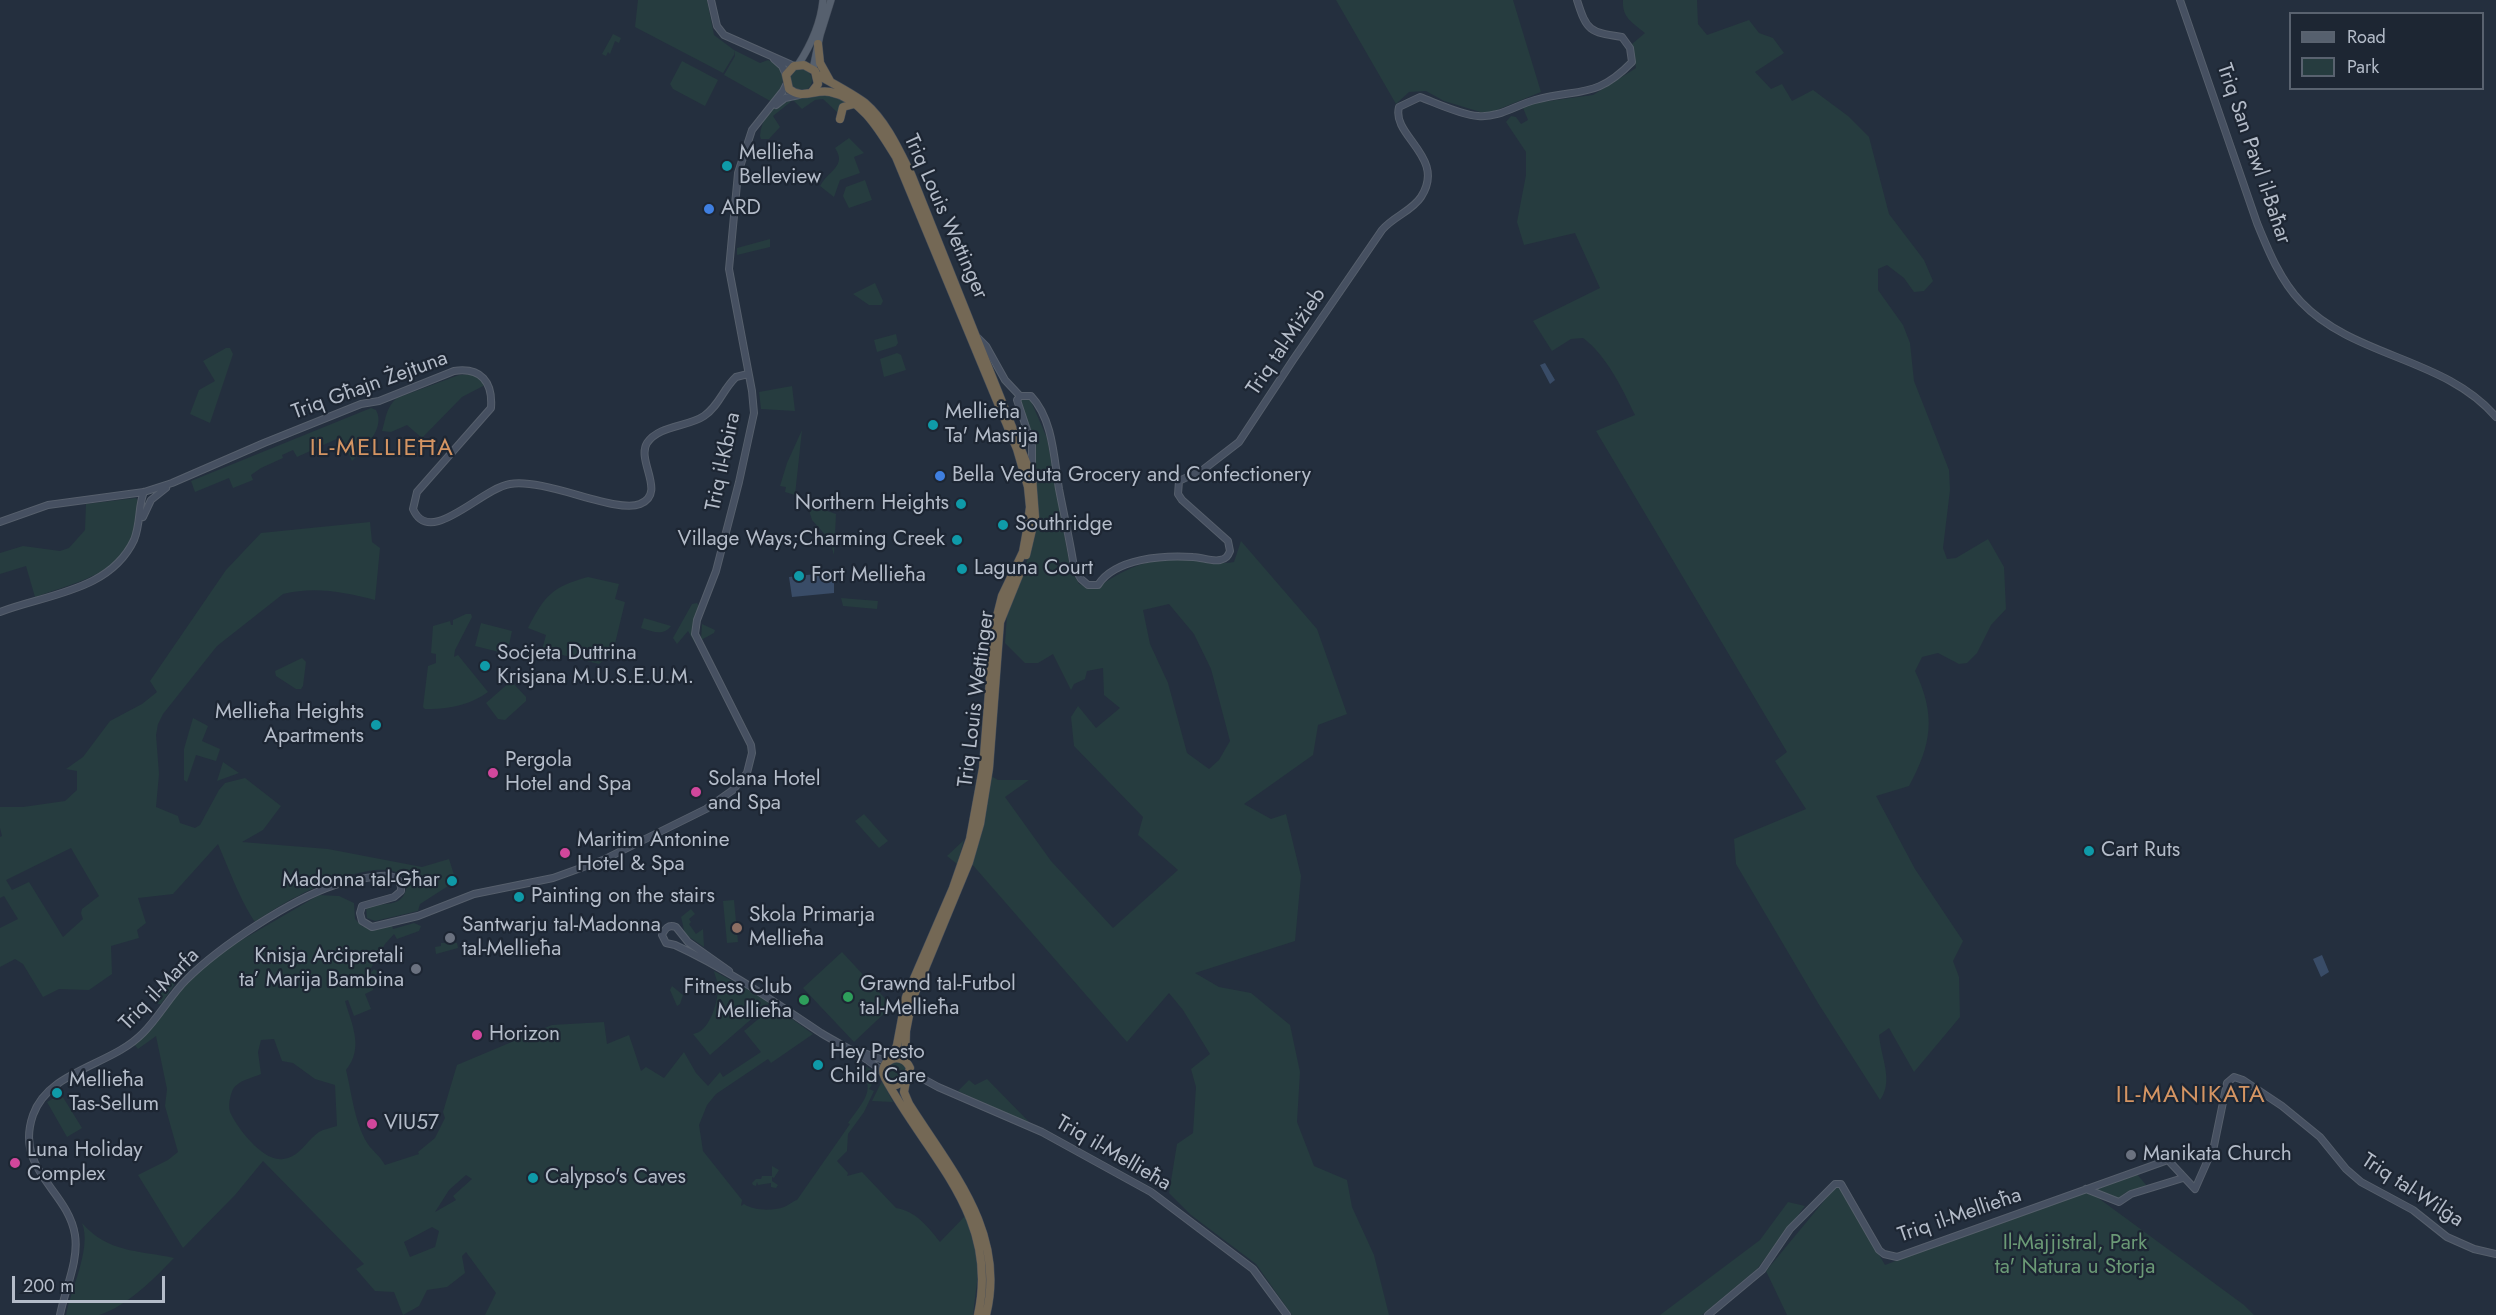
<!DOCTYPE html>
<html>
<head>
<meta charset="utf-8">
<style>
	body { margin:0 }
	#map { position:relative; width:2496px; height:1315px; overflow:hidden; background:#242f3e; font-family:Jost,sans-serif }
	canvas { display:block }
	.legend { position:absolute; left:2289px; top:12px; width:195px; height:78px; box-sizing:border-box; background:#1d2633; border:2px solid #59626f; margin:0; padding:8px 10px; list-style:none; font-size:18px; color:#b4bcc9 }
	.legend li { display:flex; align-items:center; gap:12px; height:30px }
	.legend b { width:30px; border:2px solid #59626f }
	.scale { position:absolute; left:12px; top:1276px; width:153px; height:27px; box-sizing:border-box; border:3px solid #b4bcc9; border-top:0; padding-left:8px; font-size:18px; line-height:21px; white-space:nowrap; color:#b4bcc9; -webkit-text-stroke:4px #1d2633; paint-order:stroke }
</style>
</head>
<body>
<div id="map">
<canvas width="2496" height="1315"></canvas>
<ul class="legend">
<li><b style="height:8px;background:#56606e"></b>Road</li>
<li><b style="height:16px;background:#263c3f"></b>Park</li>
</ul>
<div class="scale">200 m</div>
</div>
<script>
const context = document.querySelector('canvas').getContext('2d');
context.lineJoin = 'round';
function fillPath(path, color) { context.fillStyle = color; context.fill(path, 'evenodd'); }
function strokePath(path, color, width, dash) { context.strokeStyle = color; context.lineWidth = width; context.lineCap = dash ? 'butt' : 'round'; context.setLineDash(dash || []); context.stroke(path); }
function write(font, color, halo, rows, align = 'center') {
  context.font = font + ' Jost,sans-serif'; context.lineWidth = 4.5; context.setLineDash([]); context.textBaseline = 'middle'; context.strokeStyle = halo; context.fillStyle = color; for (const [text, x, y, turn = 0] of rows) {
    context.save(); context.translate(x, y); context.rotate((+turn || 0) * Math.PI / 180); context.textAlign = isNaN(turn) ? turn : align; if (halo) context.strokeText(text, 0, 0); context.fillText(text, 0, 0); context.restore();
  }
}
const green = new Path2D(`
	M638,0H707L714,35L734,50V55L723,73L635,27Z
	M1336,0H1513L1541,92L1487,114L1444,101L1426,91L1409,92L1396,104Z
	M1623,0H1697L1698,24L1707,35L1749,20L1759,33L1773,38L1784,53L1755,72L1771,89L1782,84L1792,101L1813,90L1848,116L1869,137L1889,214L1924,260L1933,281L1924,291L1914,292L1904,278L1887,265L1878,269V290L1903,325L1910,343L1914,381L1949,470L1950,490L1943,548L1947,559L1956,558L1988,539L2004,567L2006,609L1991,625L1977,653L1967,663L1959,664L1938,653L1922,657L1915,671C1936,715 1932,744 1909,786L1876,796L1915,869L1963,941L1953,961L1959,977L1960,1017L1914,1072L1889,1028L1879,1035C1881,1058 1894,1081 1880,1100L1818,1003L1736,864L1734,839L1806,809L1775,761L1787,752L1596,431L1635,415C1622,388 1607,356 1583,338L1571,339L1552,351L1533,321L1600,288L1575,233L1524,245L1517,222L1526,175V152L1506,122L1511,116L1516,117L1521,124L1528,120L1523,108L1534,103L1593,95L1636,68L1632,44L1645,33C1632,22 1622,18 1623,0Z
	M613,34L621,38L619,43L615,41L610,54L608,52L606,56L602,54Z
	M734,50L760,63L768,60C791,71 784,84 772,102L724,75L735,56Z
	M682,61L718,80L705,106L673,89L670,84Z
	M790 80a11 11 0 1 1 22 0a11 11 0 1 1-22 0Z
	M823,94L845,101L838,113L823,99L815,100L802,109L793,100L773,116L780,127L769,139H761L760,136C763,101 797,98 823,94Z
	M849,138L864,153L854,157L860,173L840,180L834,197L820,186C829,170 847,166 835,148Z
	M865,180L872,200L849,208L843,196L846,187Z
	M770,239V247L737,255V248Z
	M875,283L883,301L881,305H869L853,294Z
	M896,334L898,343L896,346L877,352L874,340Z
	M226,348H230L233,354L210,423L190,414L199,390L215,381L203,361Z
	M897,353L901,355L906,370L884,377L880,359Z
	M473,374L485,385L462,397L422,438L407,425L391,432L382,431C386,418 386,407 397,398L459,375Z
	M792,386L795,411L761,409L759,392Z
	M1023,395L1030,399L1047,438L1070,567L1079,584L1098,587C1128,566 1154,556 1191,560C1207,561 1218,565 1234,562L1241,541L1317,629L1347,714L1318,725L1313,755L1244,804L1271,819L1286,814L1301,876L1295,941L1195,973L1219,987L1251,993L1290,1025L1300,1072L1297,1122L1314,1166L1347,1180L1352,1207L1374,1255L1389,1315H1292L1256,1264L1191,1215L1169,1193L1177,1144L1193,1133L1196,1087L1191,1069L1210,1054L1183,1010L1169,993L1127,1042L971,863L991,776L998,780H1029L1005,797L1051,861L1113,928L1178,870L1138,835L1143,817L1074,746L1071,717L1078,706L1096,728L1120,708L1104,695L1103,668L1087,671L1085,679L1074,684L1071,690L1053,654L1038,663H1025L1005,643L1007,615L1023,574L1038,525L1033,437L1019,400ZM1169,604L1194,634L1211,669L1230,741L1219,760L1209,769L1187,753L1168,683L1150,644L1143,610Z
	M371,408L376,410C386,428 364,449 352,461L341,437L297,457L293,450L282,455L283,458L261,468L251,475L253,480L233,488L229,478L195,492L191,481Z
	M802,430L795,495L785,492L786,487L780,486L787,463Z
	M136,498L139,502C133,572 92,577 35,597L26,566L0,574V553L23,546L60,551L69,548L85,530L86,504Z
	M807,504L836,514L834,555L829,539L812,520Z
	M370,522L372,542L380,548L375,600C344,592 315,586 283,594L217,646L163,714L158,724L156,735L159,774L156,807L178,816L180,823L195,828L200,825L219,790L225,783L245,778L281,806L263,830L242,842L328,849L422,867L449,859L456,881L420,904L418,911L375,921L367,918L366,908C376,903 388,906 398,901C407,896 410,881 401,874C395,870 382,869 375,870C334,875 291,897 255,922C241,902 228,867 218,844L173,894L138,898L146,923L137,930L139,938L111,946L112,974L89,990L59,989L43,997L23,964L15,959L0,967V928L18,919L4,896L0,898V837L2,836L0,828V807H23L65,801L77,790V771L66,769L83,757L110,721L142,704L157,692L150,681L226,570L261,533ZM71,848L99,896L82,909L81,913L83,919L63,937L29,882L12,890L6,880Z
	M588,577L619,584L615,599L625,602L613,652L599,664L542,650L546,635L528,628C545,595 552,587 588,577Z
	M841,598L878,601L877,609L843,606Z
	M697,603L700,608L694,620L695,643L688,631L677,644L673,638L692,604Z
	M466,614H471L472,617L455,650L454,657L458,655L488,692C470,705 447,710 425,709L423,707L428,666L436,663V654L431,653L433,626L450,621L451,625H453V620Z
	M644,618L671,626C663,637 652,631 641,628Z
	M481,623L512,631L507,654L475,646Z
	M702,624L715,630L714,633L701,640Z
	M302,658L306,662L303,686L301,689H296L276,676L275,671Z
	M511,681L526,697V701L505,720L498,719L486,703Z
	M193,718L208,726L202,741L220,749L216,761L196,755L187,782L184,780V749Z
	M223,762L239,773L217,781Z
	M864,814L888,841L879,848L855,821Z
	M964,840L957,864L947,856Z
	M319,895L339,896L354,903L355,919L363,927L392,926L393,929L414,923L421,926L419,931L397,939L394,934L385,944L370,970L371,972L374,969L377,971L373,990L365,994L371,1009L354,1016L348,1000L345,1001C352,1025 364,1048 346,1070C352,1094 355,1127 370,1147C376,1154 379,1155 385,1165L419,1154L418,1152L435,1138L445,1118L443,1112L457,1065L552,1025L604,1022L607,1044L629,1035L641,1071L646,1067L664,1078L684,1052L696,1073L708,1086L720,1072L723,1077L761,1052L744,1031L774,1006L813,1034L771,1063L768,1059L716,1094L707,1105L699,1125L703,1151L742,1200L741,1206L744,1204C754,1211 773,1211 784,1207C789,1205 793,1201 797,1200L850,1124L848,1123C861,1104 881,1086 855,1069L860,1063L879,1074L869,1089L874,1091L864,1112L848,1134L847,1151L837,1161L848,1173L847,1176L862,1172L896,1208C916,1211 928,1227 940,1242L966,1215L979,1266L973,1315H485L496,1293L466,1252L462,1256L465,1273L447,1287L427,1290L419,1306L403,1315L394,1292L375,1291L356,1269L364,1264L263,1161L235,1195L183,1248L138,1175L168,1160L178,1152L165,1106L167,1089L156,1036L138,1049L133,1043L197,972L216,955ZM274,1039L282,1061L293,1063L315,1079L335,1085L337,1126C331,1128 324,1129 319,1132C306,1141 300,1157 283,1159C263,1162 237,1128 230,1112C228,1105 230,1096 233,1089C239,1080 252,1078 261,1074L258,1052L261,1040ZM466,1175L472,1179L453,1196L456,1200L435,1212L449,1190ZM432,1227L439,1231L435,1247L410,1257L404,1242Z
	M734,900L738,942L727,943L723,901Z
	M691,909L695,914L689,919L691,922L689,924L696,934L703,929L704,947L685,934L681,917Z
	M441,943H457L458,948L436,954L435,947L441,946Z
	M842,952L892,1006L854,1042L803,988Z
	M190,968L177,981L161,1004H158L154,997L171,981L172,974L180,969Z
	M714,971L771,1002L710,1055L693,1034C709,1032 717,1005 718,990C719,983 715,977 714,971Z
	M672,986L683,995L680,1004L677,1006L670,990Z
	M887 1071a10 10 0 1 1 20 0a10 10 0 1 1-20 0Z
	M987,1079L1031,1124L958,1091L969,1080L975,1085Z
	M882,1081L893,1102L872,1101Z
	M61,1094L82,1128L67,1137L47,1102Z
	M772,1166L779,1170L774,1178L772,1177V1181L778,1185L776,1188L771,1187V1183L758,1185L757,1182L756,1186L753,1185L752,1183L756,1179H761L762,1176H772Z
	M2136,1173L2147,1186L2125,1193L2118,1199L2098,1191V1187Z
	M1838,1184H1841L1848,1202L1885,1265L2086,1189L2244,1305L2254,1315H1787L1766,1271Z
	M1788,1202L1805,1206L1757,1269L1702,1315H1660L1760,1240Z
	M82,1223C108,1253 138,1250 174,1258C155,1278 126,1307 99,1315C90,1315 76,1315 66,1315C71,1288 92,1248 82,1223Z`);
const water = new Path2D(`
	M1545,363L1555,380L1550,384L1540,365Z
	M834,572V593L792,597L789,577Z
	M2322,955L2329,972L2321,977L2313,959Z`);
const secondary = new Path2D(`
	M711,0L717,26L724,35L794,66
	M2180,0L2257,223C2268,250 2280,280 2301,302C2354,358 2445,357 2496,417
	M774,59L782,66L786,75
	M776,105L785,98L799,95
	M977,337L986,346L1005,380L1020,396
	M1020,396H1031C1053,419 1054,459 1059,489C1064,515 1070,541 1074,567L1081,579L1088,585H1098C1115,558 1164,555 1193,557C1201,557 1212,562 1220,560C1226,559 1228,556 1230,551L1228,541L1182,500L1178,494L1179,481L1204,469L1239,442L1293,360L1382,230C1394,216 1412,211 1421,197C1447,157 1391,136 1399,107L1420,97C1436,103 1461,115 1478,116C1499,118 1516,105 1535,100C1580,88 1596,99 1632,62L1630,48L1622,37C1590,32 1587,32 1577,0
	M1020,396L1017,400L1032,445V476
	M143,517L151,500L166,488
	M0,522L48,505L144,492L172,483L264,443L361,404L379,401L454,371C481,367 493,382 491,408L417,492L413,509C430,548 480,489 510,484C546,478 616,514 640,504C667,493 636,461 647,443C659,425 688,427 704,416C719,406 723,389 736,377L748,374
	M0,612C47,594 110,591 134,540C141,523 138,505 144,492
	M729,971L688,942L676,927C668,924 665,929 662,935L666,943L675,945C729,970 773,1001 821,1033C842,1046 867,1056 883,1073
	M854,1051C867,1051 876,1061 889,1060
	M908,1077L916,1075L938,1087L1042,1132L1151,1192L1253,1269L1287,1315
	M2086,1189L2119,1202L2131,1194L2183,1178
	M60,1315C65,1289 79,1261 75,1235C68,1190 14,1170 33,1115C49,1070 111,1066 143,1033C159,1017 170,996 186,980C220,946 290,900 335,885C349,880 365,878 380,876C391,875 402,877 401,891L394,897L362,906L360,913L362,921L372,927L418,916L474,894L553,878L603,860L706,809L733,790L747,773L752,753L751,745L695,634L697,620L716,571L739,482L754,413L752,391L729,269L738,173L752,130L783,91L787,83
	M1708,1315L1762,1270L1790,1229L1835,1184H1841L1879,1250L1884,1254L1897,1257L2168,1160L2195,1189L2214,1146L2227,1083L2234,1077L2243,1080L2282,1106L2320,1137L2346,1169L2361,1182L2413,1210L2447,1237L2474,1249L2496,1254`);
const primary = new Path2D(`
	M798,65C811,45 821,23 823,0
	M813,69L820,35L831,0`);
const highway = new Path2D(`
	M818,44L820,63L830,81
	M816,74C832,83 850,92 865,103C886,121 899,150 911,174L1032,477L1035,517L1026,555
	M811,93L818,84L815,71L804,65L794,66L786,75L789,89C802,100 815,89 830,92C862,98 881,133 896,157L1017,449L1028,487L1030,507L1027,530L1023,552L1002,596L994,628L983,768L970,839L953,888L906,997L897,1045L892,1058
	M840,119L843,107L854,104
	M905,1061L906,1031L912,1000L969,862L980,824L989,768L1000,622L1019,575
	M887,1081L896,1085L907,1080L910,1068C902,1049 876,1061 885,1078C928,1158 1000,1215 978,1315
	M906,1081L904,1092L909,1104C950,1169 1007,1232 986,1315`);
const markers = [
	[727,166,6,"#0f9aa8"],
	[709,209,6,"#3f7fe0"],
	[933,425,6,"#0f9aa8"],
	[940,476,6,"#3f7fe0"],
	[961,504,6,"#0f9aa8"],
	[1003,525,6,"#0f9aa8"],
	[957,540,6,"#0f9aa8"],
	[962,569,6,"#0f9aa8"],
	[799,576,6,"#0f9aa8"],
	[485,666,6,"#0f9aa8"],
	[376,725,6,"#0f9aa8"],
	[493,773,6,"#d1479c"],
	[696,792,6,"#d1479c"],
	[2089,851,6,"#0f9aa8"],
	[565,853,6,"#d1479c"],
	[452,881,6,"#0f9aa8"],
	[519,897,6,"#0f9aa8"],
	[737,928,6,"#8d6e63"],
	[450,938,6,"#6b7280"],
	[416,969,6,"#6b7280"],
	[848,997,6,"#2e9e5b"],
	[804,1000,6,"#2e9e5b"],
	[477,1035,6,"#d1479c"],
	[818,1065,6,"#0f9aa8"],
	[57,1093,6,"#0f9aa8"],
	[372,1124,6,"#d1479c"],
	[2131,1155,6,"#6b7280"],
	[15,1163,6,"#d1479c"],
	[533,1178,6,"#0f9aa8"]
];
const poiNames = [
	["Mellieħa",739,154],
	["Belleview",739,178],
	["ARD",721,209],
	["Mellieħa",945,413],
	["Ta' Masrija",945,437],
	["Bella Veduta Grocery and Confectionery",952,476],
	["Northern Heights",949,504,"right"],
	["Southridge",1015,525],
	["Village Ways;Charming Creek",945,540,"right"],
	["Laguna Court",974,569],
	["Fort Mellieħa",811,576],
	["Soċjeta Duttrina",497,654],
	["Krisjana M.U.S.E.U.M.",497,678],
	["Mellieħa Heights",364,713,"right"],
	["Apartments",364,737,"right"],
	["Pergola",505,761],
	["Hotel and Spa",505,785],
	["Solana Hotel",708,780],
	["and Spa",708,804],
	["Maritim Antonine",577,841],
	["Hotel & Spa",577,865],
	["Cart Ruts",2101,851],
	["Madonna tal-Għar",440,881,"right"],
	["Painting on the stairs",531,897],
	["Skola Primarja",749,916],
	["Mellieħa",749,940],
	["Santwarju tal-Madonna",462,926],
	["tal-Mellieħa",462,950],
	["Knisja Arċipretali",404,957,"right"],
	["ta’ Marija Bambina",404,981,"right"],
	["Grawnd tal-Futbol",860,985],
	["tal-Mellieħa",860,1009],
	["Fitness Club",792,988,"right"],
	["Mellieħa",792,1012,"right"],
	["Horizon",489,1035],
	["Hey Presto",830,1053],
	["Child Care",830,1077],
	["Mellieħa",69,1081],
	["Tas-Sellum",69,1105],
	["VIU57",384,1124],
	["Luna Holiday",27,1151],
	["Complex",27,1175],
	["Manikata Church",2143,1155],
	["Calypso's Caves",545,1178]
];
const streetNames = [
	["Triq San Pawl il-Baħar",2253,154,71],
	["Triq Louis Wettinger",945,217,66],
	["Triq tal-Miżieb",1287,342,-56],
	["Triq Għajn Żejtuna",370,386,-20],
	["Triq il-Kbira",724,462,-78],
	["Triq Louis Wettinger",977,699,-83],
	["Triq il-Marfa",160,990,-46],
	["Triq il-Mellieħa",1113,1154,30],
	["Triq tal-Wilġa",2412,1191,33],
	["Triq il-Mellieħa",1960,1216,-19]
];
const parkNames = [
	["Il-Majjistral, Park",2075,1244],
	["ta' Natura u Storja",2075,1268]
];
const quarterNames = [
	["IL-MELLIEĦA",382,449],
	["IL-MANIKATA",2191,1096]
];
fillPath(green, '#263c3f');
fillPath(water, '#394c67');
strokePath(secondary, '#565f6c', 8);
strokePath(primary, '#414a57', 8);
strokePath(highway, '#434c59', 9);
strokePath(secondary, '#465061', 6);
strokePath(primary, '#56606e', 7);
strokePath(highway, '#746855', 8);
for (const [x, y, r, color] of markers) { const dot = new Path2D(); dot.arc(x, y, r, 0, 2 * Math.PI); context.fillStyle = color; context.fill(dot); strokePath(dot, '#1d2633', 2); }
write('21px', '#b4bcc9', '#1d2633', poiNames, 'left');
write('21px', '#b4bcc9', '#1d2633', streetNames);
write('21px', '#6b9a76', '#1d2633', parkNames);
context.letterSpacing = '1.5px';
write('24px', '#d59563', '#1d2633', quarterNames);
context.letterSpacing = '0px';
</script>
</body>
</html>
